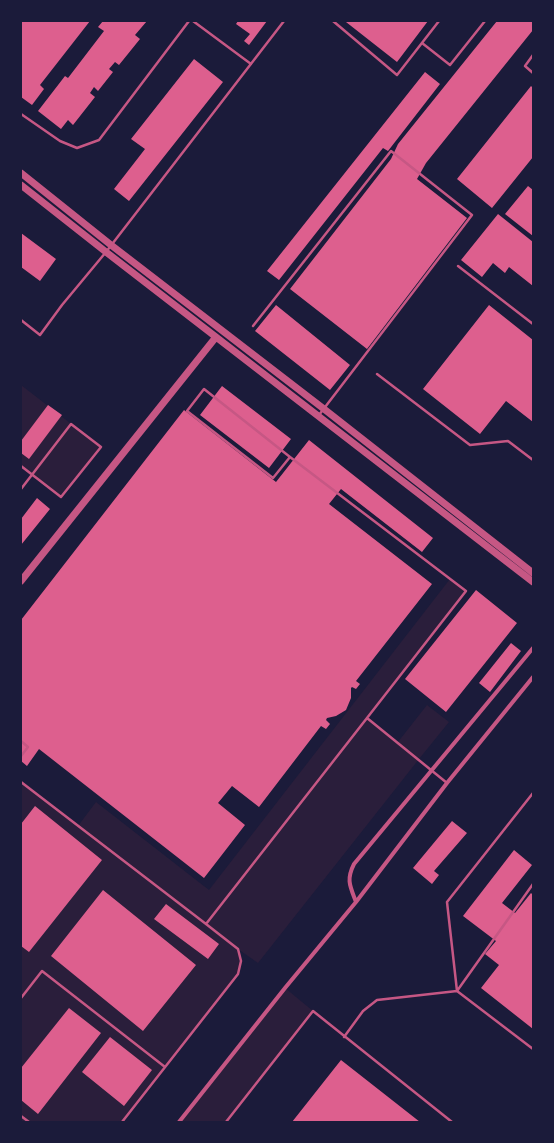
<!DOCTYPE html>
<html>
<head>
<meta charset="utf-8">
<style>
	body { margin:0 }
	#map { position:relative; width:554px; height:1143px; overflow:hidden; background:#1b1b3a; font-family:Lora,serif }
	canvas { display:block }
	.frame { position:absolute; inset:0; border:22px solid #1b1b3a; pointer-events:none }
</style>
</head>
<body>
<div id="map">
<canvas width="554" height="1143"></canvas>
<div class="frame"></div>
</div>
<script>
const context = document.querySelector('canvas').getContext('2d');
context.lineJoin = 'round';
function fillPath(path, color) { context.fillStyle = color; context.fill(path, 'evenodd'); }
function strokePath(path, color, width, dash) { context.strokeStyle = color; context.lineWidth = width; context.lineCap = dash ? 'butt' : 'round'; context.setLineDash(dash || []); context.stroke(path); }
const green = new Path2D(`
	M21,385L101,447L61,497L21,466Z
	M450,579L466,591L368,717L398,742L427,705L449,722L419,759L258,963L238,949L241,961L238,974L122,1122H21V782L78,826L96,802L209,890Z
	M285,988L313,1011L226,1122H179Z`);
const building = new Path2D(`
	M21,21H90L40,85L44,89L32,105L21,97Z
	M103,21H147L135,35L140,39L119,65L115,62L109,69L113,72L98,91L94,87L90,93L95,97L73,125L68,120L61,129L38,111L65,76L68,78L104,31L98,27Z
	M238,21H267L249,45L244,41L250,34L236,24Z
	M346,21H428L397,62L346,22Z
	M497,21H533V30L426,163L417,179L467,218L367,349L290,289L391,159L398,144Z
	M194,59L223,82L129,201L114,189L145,149L131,139Z
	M425,72L440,84L388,151L383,148L279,280L267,271Z
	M531,86L533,88V157L492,208L457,179Z
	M528,186L533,190V236L505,214Z
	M498,214L533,242V286L509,267L505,273L493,263L482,277L461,260Z
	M21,233L56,259L40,281L21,267Z
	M276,305L350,365L330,390L255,331Z
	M489,305L533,340V422L506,401L480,434L423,389Z
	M222,386L291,439L269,468L200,415Z
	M48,405L62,415L29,459L21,453V441Z
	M184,410L276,482L309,440L433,538L422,552L341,489L329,504L432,584L356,681L360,684L356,689L352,687L351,688V698L346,710L336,716L327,718L326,720L330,724L326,729L321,726L259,807L232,786L218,803L245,825L204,878L39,749L27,766L21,761V620Z
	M37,498L50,509L21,545V519Z
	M476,590L517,623L446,712L405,679Z
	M511,643L521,651L490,692L479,683Z
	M35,806L102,860L29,952L21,946V824Z
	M452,821L467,833L434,871L439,875L432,884L413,868Z
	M514,850L532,865L502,903L515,913L531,893L533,895V1029L481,988L499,965L485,954L496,941L463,916Z
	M103,890L196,965L143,1031L51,956Z
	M166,904L219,944L208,959L154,919Z
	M69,1008L101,1033L38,1114L21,1100V1068Z
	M110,1037L152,1070L124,1106L82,1072Z
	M341,1060L420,1122H292Z`);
const service = new Path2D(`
	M193,21L251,64
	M333,21L397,75L439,21
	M422,43L450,65L485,21
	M533,55L525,66L533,73
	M21,114L60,141L77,148L99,140L189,21
	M458,266L533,324
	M21,320L40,335L62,305L106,252L284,21
	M253,326L391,151L472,215L319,415
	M377,374L470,445L508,441L533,460
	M290,457L273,478L187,411L204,389L290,457L466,591L367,718L447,783
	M21,466L61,497L101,447L71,424L21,489
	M21,741L28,747L21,756
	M21,782L206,924L367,718
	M533,793L447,902L457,991L533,1049
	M21,998L42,971L165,1067
	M344,1037L363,1011L377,1000L457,991L533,884
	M21,1116L29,1122
	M122,1122L238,974L241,961L238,949L206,924
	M226,1122L313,1011L452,1122`);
const minor = new Path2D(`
	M356,902C350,886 346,880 354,864L533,648
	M179,1122L285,988L356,902L447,783L533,677`);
const tertiary = new Path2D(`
	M21,173L111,245L324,409L533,573
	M21,185L106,252L533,582
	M21,581L216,337`);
fillPath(green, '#2a1e3b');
fillPath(building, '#dd5f8e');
strokePath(service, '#c65784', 2.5);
strokePath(minor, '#c65784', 4);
strokePath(tertiary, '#c65784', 7);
</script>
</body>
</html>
